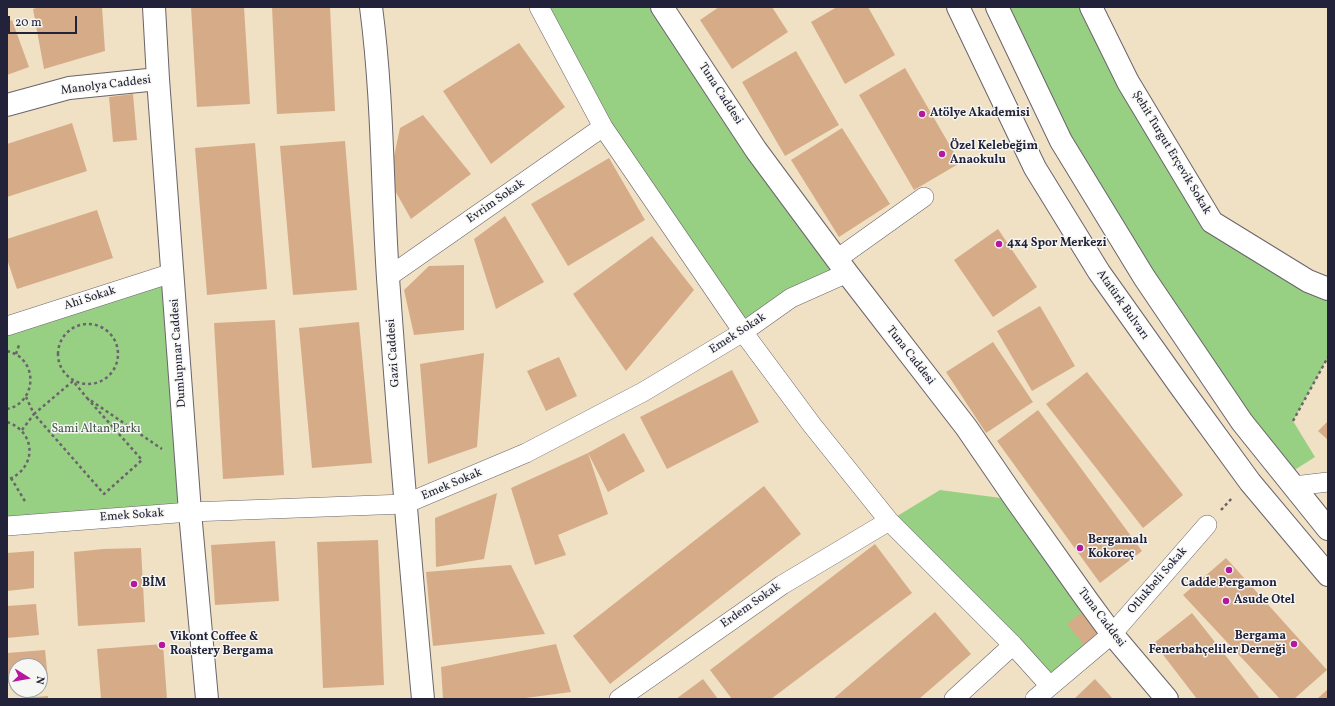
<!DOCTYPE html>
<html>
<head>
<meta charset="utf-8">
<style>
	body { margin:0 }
	#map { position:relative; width:1335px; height:706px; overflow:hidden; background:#f0e0c4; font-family:Vollkorn,serif }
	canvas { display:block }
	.frame { position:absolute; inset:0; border:8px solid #22223b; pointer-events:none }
	.north { position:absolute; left:8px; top:658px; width:40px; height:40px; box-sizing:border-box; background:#f6f6f2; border:1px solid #a1a1a9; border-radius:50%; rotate:101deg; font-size:11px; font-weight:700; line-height:16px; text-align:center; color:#22223b }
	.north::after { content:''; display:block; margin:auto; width:14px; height:18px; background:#b5179e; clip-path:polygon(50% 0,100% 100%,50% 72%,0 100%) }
	.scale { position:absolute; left:8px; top:16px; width:69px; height:18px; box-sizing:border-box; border:2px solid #22223b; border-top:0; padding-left:5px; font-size:12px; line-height:14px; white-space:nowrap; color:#22223b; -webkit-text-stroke:3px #f6f6f2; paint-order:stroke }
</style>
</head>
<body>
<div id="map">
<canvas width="1335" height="706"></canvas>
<div class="frame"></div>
<div class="north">N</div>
<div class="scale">20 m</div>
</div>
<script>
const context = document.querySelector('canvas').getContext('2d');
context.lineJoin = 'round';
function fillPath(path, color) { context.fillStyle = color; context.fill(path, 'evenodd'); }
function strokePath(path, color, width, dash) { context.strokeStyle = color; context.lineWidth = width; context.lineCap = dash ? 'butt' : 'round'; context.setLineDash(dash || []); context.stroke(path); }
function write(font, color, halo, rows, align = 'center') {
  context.font = font + ' Vollkorn,serif'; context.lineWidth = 3; context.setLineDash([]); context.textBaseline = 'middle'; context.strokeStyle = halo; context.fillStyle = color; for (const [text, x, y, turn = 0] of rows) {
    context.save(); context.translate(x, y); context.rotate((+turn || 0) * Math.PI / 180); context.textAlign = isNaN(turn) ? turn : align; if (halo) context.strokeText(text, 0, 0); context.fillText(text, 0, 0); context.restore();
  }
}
const green = new Path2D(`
	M539,7H662L847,273L743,332L603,127Z
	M997,7H1091L1212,222L1328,289V357L1293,421L1315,457L1285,476L1144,277Z
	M172,273L190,512L7,526V326Z
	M940,490L1016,500L1112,634L1050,686L889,521Z`);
const building = new Path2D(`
	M39,7H102L105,51L44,69L33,9Z
	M191,7H244L250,104L197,107Z
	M272,7H330L335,111L277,114Z
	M719,7H772L788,32L732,69L700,20Z
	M837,7H868L895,55L845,84L811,22Z
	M12,20L29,67L7,75V22Z
	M519,43L565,107L491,164L443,91Z
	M796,51L839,125L785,156L742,82Z
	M905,68L960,163L914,190L859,95Z
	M133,94L137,140L113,142L109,97Z
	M423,115L471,174L411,219L389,180L400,128Z
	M72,123L87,171L7,197V144Z
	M842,128L890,204L839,237L791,160Z
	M345,141L357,290L293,295L280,146Z
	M255,143L267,289L207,295L195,148Z
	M609,158L645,220L568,266L531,204Z
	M97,210L113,258L17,289L7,259V239Z
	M505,216L544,282L496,309L474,239Z
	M998,229L1037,287L993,317L954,260Z
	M652,236L694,290L626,371L573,294Z
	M464,265V330L414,335L404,290L429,266Z
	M1040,306L1075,366L1032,391L997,331Z
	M275,320L284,475L223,479L214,323Z
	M359,322L372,463L312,468L299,328Z
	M993,342L1033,402L986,433L946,372Z
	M484,353L477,447L428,464L420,364Z
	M559,357L577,396L546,411L527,371Z
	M732,370L759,422L667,469L640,417Z
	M1087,372L1183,495L1143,528L1046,404Z
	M1038,410L1142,551L1100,583L997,441Z
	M1328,421V440L1318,431Z
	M624,433L645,471L608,492L588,453L608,514L558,535L566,555L535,565L511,488L588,453Z
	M764,486L801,534L610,684L573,636Z
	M497,493L484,559L436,567L435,518Z
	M378,540L384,685L323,688L317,542Z
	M275,541L279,601L215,605L211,545Z
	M875,544L912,593L771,699H732L710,670Z
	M141,548L145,622L78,626L74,552L103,549Z
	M34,551V588L7,591V553Z
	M1226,558L1327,670L1294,699H1280L1183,595Z
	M511,565L545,634L433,646L426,572Z
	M36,604L39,635L7,638V606Z
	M1087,608L1104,632L1085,646L1067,624Z
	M935,612L971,654L919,699H833Z
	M1192,613L1260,699H1197L1154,643Z
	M163,644L167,699H101L97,649Z
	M556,644L571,692L518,699H443L441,667Z
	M45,650L48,679L40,680V666H16V682L7,683V653Z
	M703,679L718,699H676Z
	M1095,679L1113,699H1074Z
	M1328,689V699H1317Z
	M48,696V699H22V698Z`);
const path = new Path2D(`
	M58 354a30 30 0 1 1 60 0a30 30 0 1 1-60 0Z
	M7,351C13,353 19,355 23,360C38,377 29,405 7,409
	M16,354L19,345
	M87,398L142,460L104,494L34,414L73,381L87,398L162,449
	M1293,421L1328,357
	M7,422C37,432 37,469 7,480
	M22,430L34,414L26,397
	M11,478L26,503
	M1221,510L1233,497`);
const street = new Path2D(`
	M539,7L603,127L743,332L812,425L889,521L1013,645L1050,686
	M837,259L924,197
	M388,277L603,127
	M7,326L172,273
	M1294,486L1328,482
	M7,526L190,512L405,504L526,453L643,392L743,332L791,298L847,273
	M619,699L782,585L889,521
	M954,699L1013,645
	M1035,699L1112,634L1207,525`);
const secondary = new Path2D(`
	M154,7L158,79L190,512L207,699
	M371,7C383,97 382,188 388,278C398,419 410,559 423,699
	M662,7L756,150L847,273L966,427L1016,500L1087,600L1112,634L1167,699
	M1091,7L1128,82L1212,222L1308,281L1328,289
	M7,105L69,88L158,79`);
const primary = new Path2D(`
	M958,7L1035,168L1099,272L1180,386L1250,482L1328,575
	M997,7L1061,141L1144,277L1242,422L1328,529`);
const markers = [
	[922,114,4,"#b5179e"],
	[942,154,4,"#b5179e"],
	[999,244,4,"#b5179e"],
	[1080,548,4,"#b5179e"],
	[1229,570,4,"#b5179e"],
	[134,584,4,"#b5179e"],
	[1226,601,4,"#b5179e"],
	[1294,644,4,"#b5179e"],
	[162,645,4,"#b5179e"]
];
const streetNames = [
	["Manolya Caddesi",106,86,-7],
	["Tuna Caddesi",720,94,57],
	["Şehit Turgut Erçevik Sokak",1171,153,59],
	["Evrim Sokak",496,202,-35],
	["Ahi Sokak",90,299,-18],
	["Atatürk Bulvarı",1122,305,55],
	["Emek Sokak",738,334,-33],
	["Dumlupınar Caddesi",179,353,-94],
	["Gazi Caddesi",394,353,-94],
	["Tuna Caddesi",910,356,52],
	["Emek Sokak",452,485,-23],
	["Emek Sokak",132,516,-4],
	["Otlukbeli Sokak",1158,581,-49],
	["Erdem Sokak",751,606,-35],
	["Tuna Caddesi",1101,618,53]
];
const poiNames = [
	["Atölye Akademisi",930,114],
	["Özel Kelebeğim",950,147],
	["Anaokulu",950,161],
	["4x4 Spor Merkezi",1007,244],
	["Bergamalı",1088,541],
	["Kokoreç",1088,555],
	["BİM",142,584],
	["Cadde Pergamon",1229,584,"center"],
	["Asude Otel",1234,601],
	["Bergama",1286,637,"right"],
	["Fenerbahçeliler Derneği",1286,651,"right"],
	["Vikont Coffee &",170,638],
	["Roastery Bergama",170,652]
];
const parkNames = [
	["Sami Altan Parkı",96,430]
];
fillPath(green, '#98d083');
fillPath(building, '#d6ac88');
strokePath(street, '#6a646b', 20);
strokePath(secondary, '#6a646b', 24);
strokePath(primary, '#6a646b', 24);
strokePath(path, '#6a646b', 2.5, [3, 3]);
strokePath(street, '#fff', 19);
strokePath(secondary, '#fff', 22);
strokePath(primary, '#fff', 22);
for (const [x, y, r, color] of markers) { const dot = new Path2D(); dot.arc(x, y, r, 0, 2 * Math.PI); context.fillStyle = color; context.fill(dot); strokePath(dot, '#f6f6f2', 1.5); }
write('12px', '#22223b', '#f6f6f2', streetNames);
write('bold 12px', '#22223b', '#f6f6f2', poiNames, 'left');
write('12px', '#455651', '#f6f6f2', parkNames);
</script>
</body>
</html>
